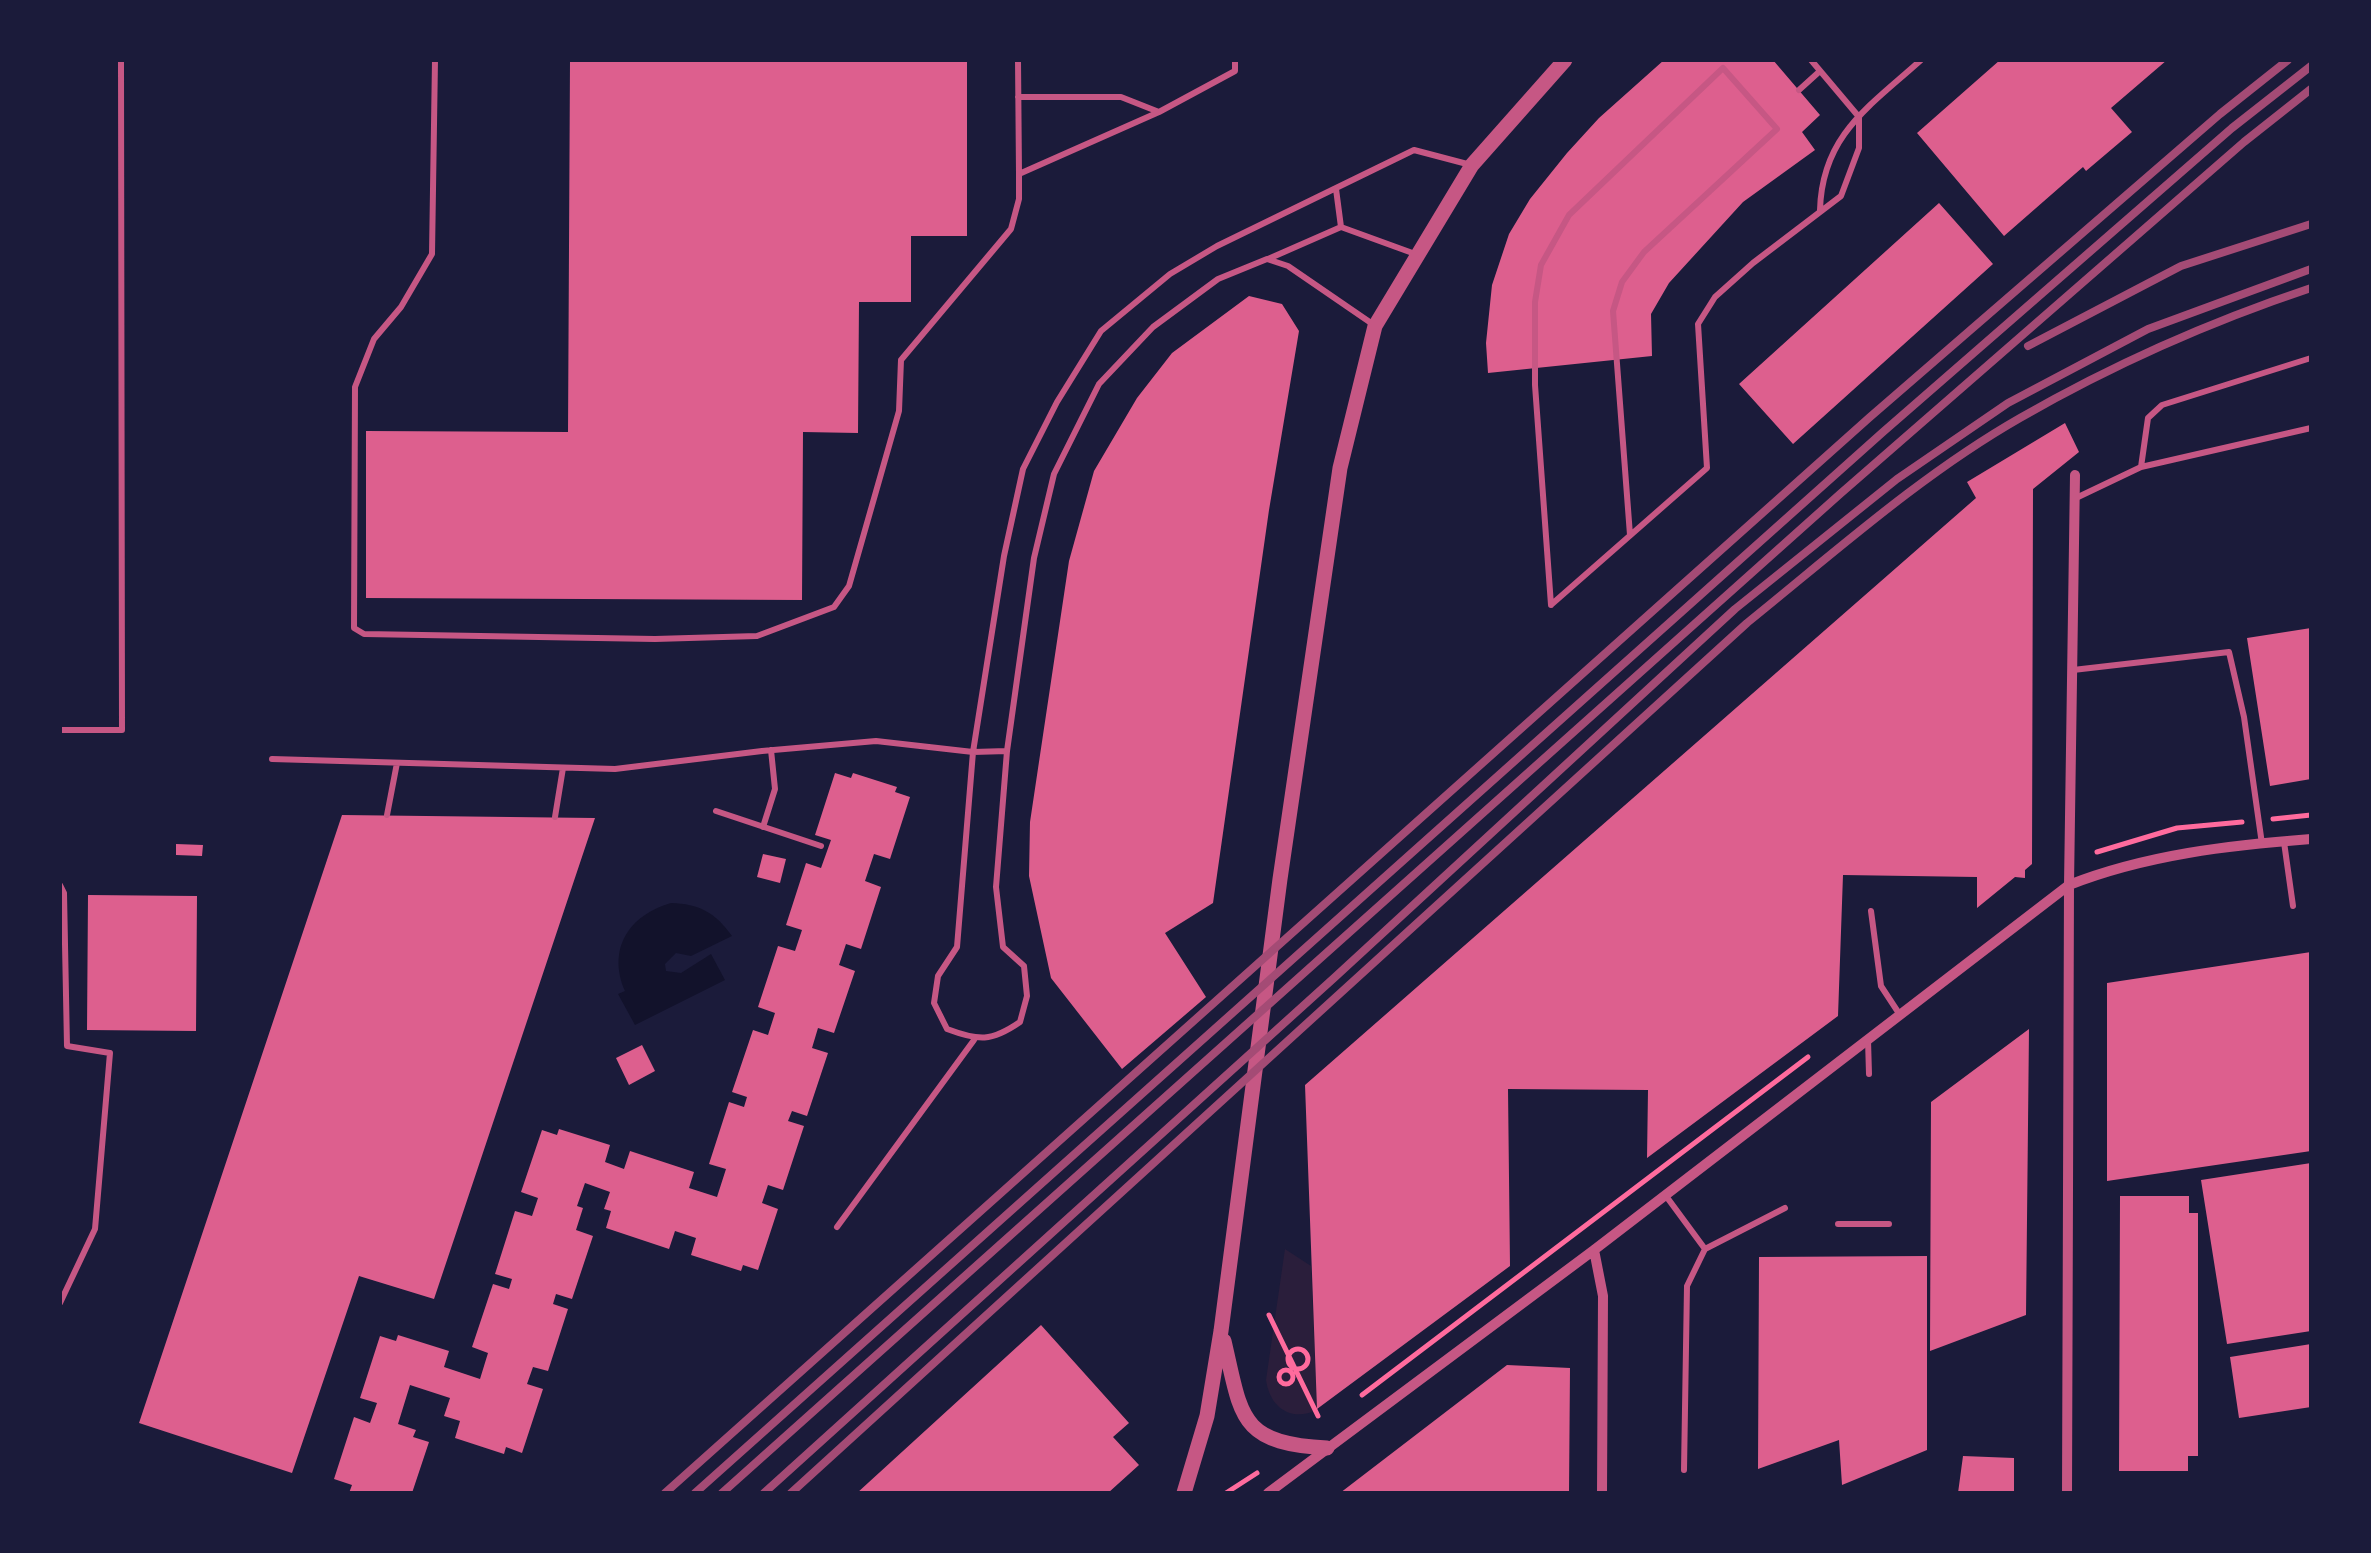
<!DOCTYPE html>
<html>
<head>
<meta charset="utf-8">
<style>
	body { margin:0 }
	#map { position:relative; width:2371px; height:1553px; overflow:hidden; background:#1b1b3a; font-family:Roboto,sans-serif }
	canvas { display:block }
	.frame { position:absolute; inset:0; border:62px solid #1b1b3a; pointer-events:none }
</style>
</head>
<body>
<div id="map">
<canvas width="2371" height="1553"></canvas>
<div class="frame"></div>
</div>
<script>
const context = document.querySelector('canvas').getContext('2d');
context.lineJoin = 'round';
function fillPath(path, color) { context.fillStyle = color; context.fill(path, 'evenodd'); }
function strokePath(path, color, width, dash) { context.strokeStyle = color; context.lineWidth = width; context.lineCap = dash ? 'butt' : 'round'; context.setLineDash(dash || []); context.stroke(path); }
const green = new Path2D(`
	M1285,1249L1311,1266L1317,1410C1291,1422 1270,1408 1266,1380Z`);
const water = new Path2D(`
	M671,903C699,904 715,912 732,936L691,956L676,953L665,964L666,971L681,973L711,954L725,980L635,1025L618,994L625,991C607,949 629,915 671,903Z`);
const building = new Path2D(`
	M570,60H967V236H911V302H859L858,433L803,432L802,600L366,598V431L568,432Z
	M1664,60H1773L1820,115L1802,132L1815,150L1743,202L1669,283L1651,314L1652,356L1488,373L1486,343L1492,285L1509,234L1530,199L1567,153L1599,118Z
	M2000,60H2167L2111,108L2132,132L2086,171L2083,167L2004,236L1917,133Z
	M1939,203L1993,264L1793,444L1739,384Z
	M1249,296L1282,304L1299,331L1269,510L1213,903L1165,933L1206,997L1122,1069L1051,978L1029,876L1030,822L1069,561L1094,471L1137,398L1172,353Z
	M2065,423L2079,452L2033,489L2032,864L2025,870V878L2015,877L1977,908V877L1843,875L1838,1016L1647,1158L1648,1090L1508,1089L1510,1266L1317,1409L1305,1085L1976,498L1967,482Z
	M2311,628V779L2270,786L2247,638Z
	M835,773L851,778L853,773L897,787L895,792L910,797L890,859L874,854L865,881L881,887L861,949L846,944L839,965L855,971L834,1033L818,1028L812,1048L828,1053L807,1116L792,1111L788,1121L804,1126L783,1190L768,1185L762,1203L778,1209L758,1270L743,1265L741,1271L691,1255L696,1238L675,1231L669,1249L606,1228L611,1211L604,1209L610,1192L585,1183L577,1206L583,1208L576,1230L593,1236L572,1299L556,1294L553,1304L568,1309L548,1371L533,1367L527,1384L543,1389L522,1453L506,1447L504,1454L455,1438L460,1421L444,1416L450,1398L410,1385L398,1424L416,1430L413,1437L429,1442L412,1493H349L352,1485L334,1479L354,1417L370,1423L377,1403L360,1398L380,1336L396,1341L398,1335L449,1351L444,1367L480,1379L488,1353L472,1347L493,1284L509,1289L512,1279L495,1274L515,1211L532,1216L538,1198L521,1192L542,1130L557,1135L559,1129L610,1145L605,1162L624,1169L630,1151L694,1172L689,1188L717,1197L726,1169L709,1164L729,1102L744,1107L747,1097L732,1092L753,1030L768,1035L775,1013L758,1007L778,946L795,951L802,930L786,925L806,863L821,868L831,840L815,835Z
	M342,815L595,818L434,1299L359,1276L292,1473L139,1423Z
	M176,844L203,845L202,856L176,855Z
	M763,854L786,859L780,883L757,877Z
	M88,895L197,896L196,1031L87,1030Z
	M2311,952V1151L2107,1181V983Z
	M2029,1029L2026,1315L1930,1351L1931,1102Z
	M642,1045L655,1071L629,1085L616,1058Z
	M2311,1163V1331L2227,1344L2201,1180Z
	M2120,1196H2189V1213H2198V1456H2188V1471H2119Z
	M1927,1256V1450L1842,1485L1839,1440L1758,1469L1759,1257Z
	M1041,1325L1129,1423L1113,1437L1139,1465L1108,1493H857Z
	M2311,1344V1407L2239,1418L2230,1357Z
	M1507,1365L1570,1368L1569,1493H1340Z
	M1963,1456L2014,1458V1493H1958Z`);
const path = new Path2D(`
	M2273,819L2311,815
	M2097,852L2177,828L2242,822
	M1269,1315L1318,1416
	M1288 1359a10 10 0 1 1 20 0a10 10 0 1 1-20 0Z
	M1279 1377a7 7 0 1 1 14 0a7 7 0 1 1-14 0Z
	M1362,1395L1808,1057
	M1226,1493L1257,1473`);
const service = new Path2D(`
	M435,60L432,254L401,307L374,339L355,387L354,628L364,634L655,639L757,636L834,607L849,586L899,411L901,360L1011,229L1019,199V174L1159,112L1235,71V60
	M1018,60L1019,174
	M1799,90L1820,71
	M1018,97H1121L1159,112
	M1336,189L1341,227
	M1820,210C1822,135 1870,106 1921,60
	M1268,259L1341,227L1418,255
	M1374,325L1288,266L1267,259L1218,279L1153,327L1099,384L1054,474L1034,558L1007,751L996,887L1003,947L1024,966L1027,996L1020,1022C991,1042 979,1041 947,1029L934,1003L938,976L957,947L973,752L1004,556L1023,469L1057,402L1101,331L1170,274L1217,246L1414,150L1471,165
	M2141,467L2148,418L2162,405L2311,358
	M2076,498L2141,467L2311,428
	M1552,604L1707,468L1698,324L1715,297L1753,263L1841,196L1859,148V117L1811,60
	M1551,605L1535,385V302L1541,265L1569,215L1723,68L1777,129L1644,252L1622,282L1613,311L1630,535
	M2073,670L2229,652L2244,717L2262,844
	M60,730H122L121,60
	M272,759L615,769L762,751L876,741L973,752L1007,751
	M716,811L821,846
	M387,815L397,763
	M555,817L563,768
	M763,827L775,789L771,750
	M2284,842L2293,906
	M60,885L64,893L67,1046L110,1053L95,1229L60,1303
	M1871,911L1881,986L1900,1015
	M1868,1040L1869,1074
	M1666,1196L1705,1249L1785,1208
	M1838,1224H1889
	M837,1227L974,1040
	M1684,1470L1687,1286L1705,1249`);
const minor = new Path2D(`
	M1594,1250L1603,1296L1602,1493
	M1268,1493L1594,1250L2069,885C2145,855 2230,845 2311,839
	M2067,1493L2069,885L2075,475`);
const tertiary = new Path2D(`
	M1224,1341C1242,1417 1238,1443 1327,1448
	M1184,1493L1207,1416L1221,1331L1280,879L1340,468L1375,326L1472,165L1565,60`);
const rail = new Path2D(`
	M2028,346L2181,266L2311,224
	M665,1493L1870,417L2220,114L2288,60
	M695,1493L1883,432L2232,128L2311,66
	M722,1493L1840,494L2244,142L2311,89
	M764,1493L1334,978L1735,609L1897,479L2008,403L2148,329L2311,269
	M791,1493L1747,623C1835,552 1922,474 2020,418C2114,364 2209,322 2311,288`);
fillPath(green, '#2a1e3b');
fillPath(water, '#12122b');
fillPath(building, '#dd5f8e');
strokePath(path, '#ff6b9d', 5);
strokePath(service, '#c65784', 6);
strokePath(minor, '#c65784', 10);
strokePath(tertiary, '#c65784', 15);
strokePath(rail, '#a44b75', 8);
</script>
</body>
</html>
